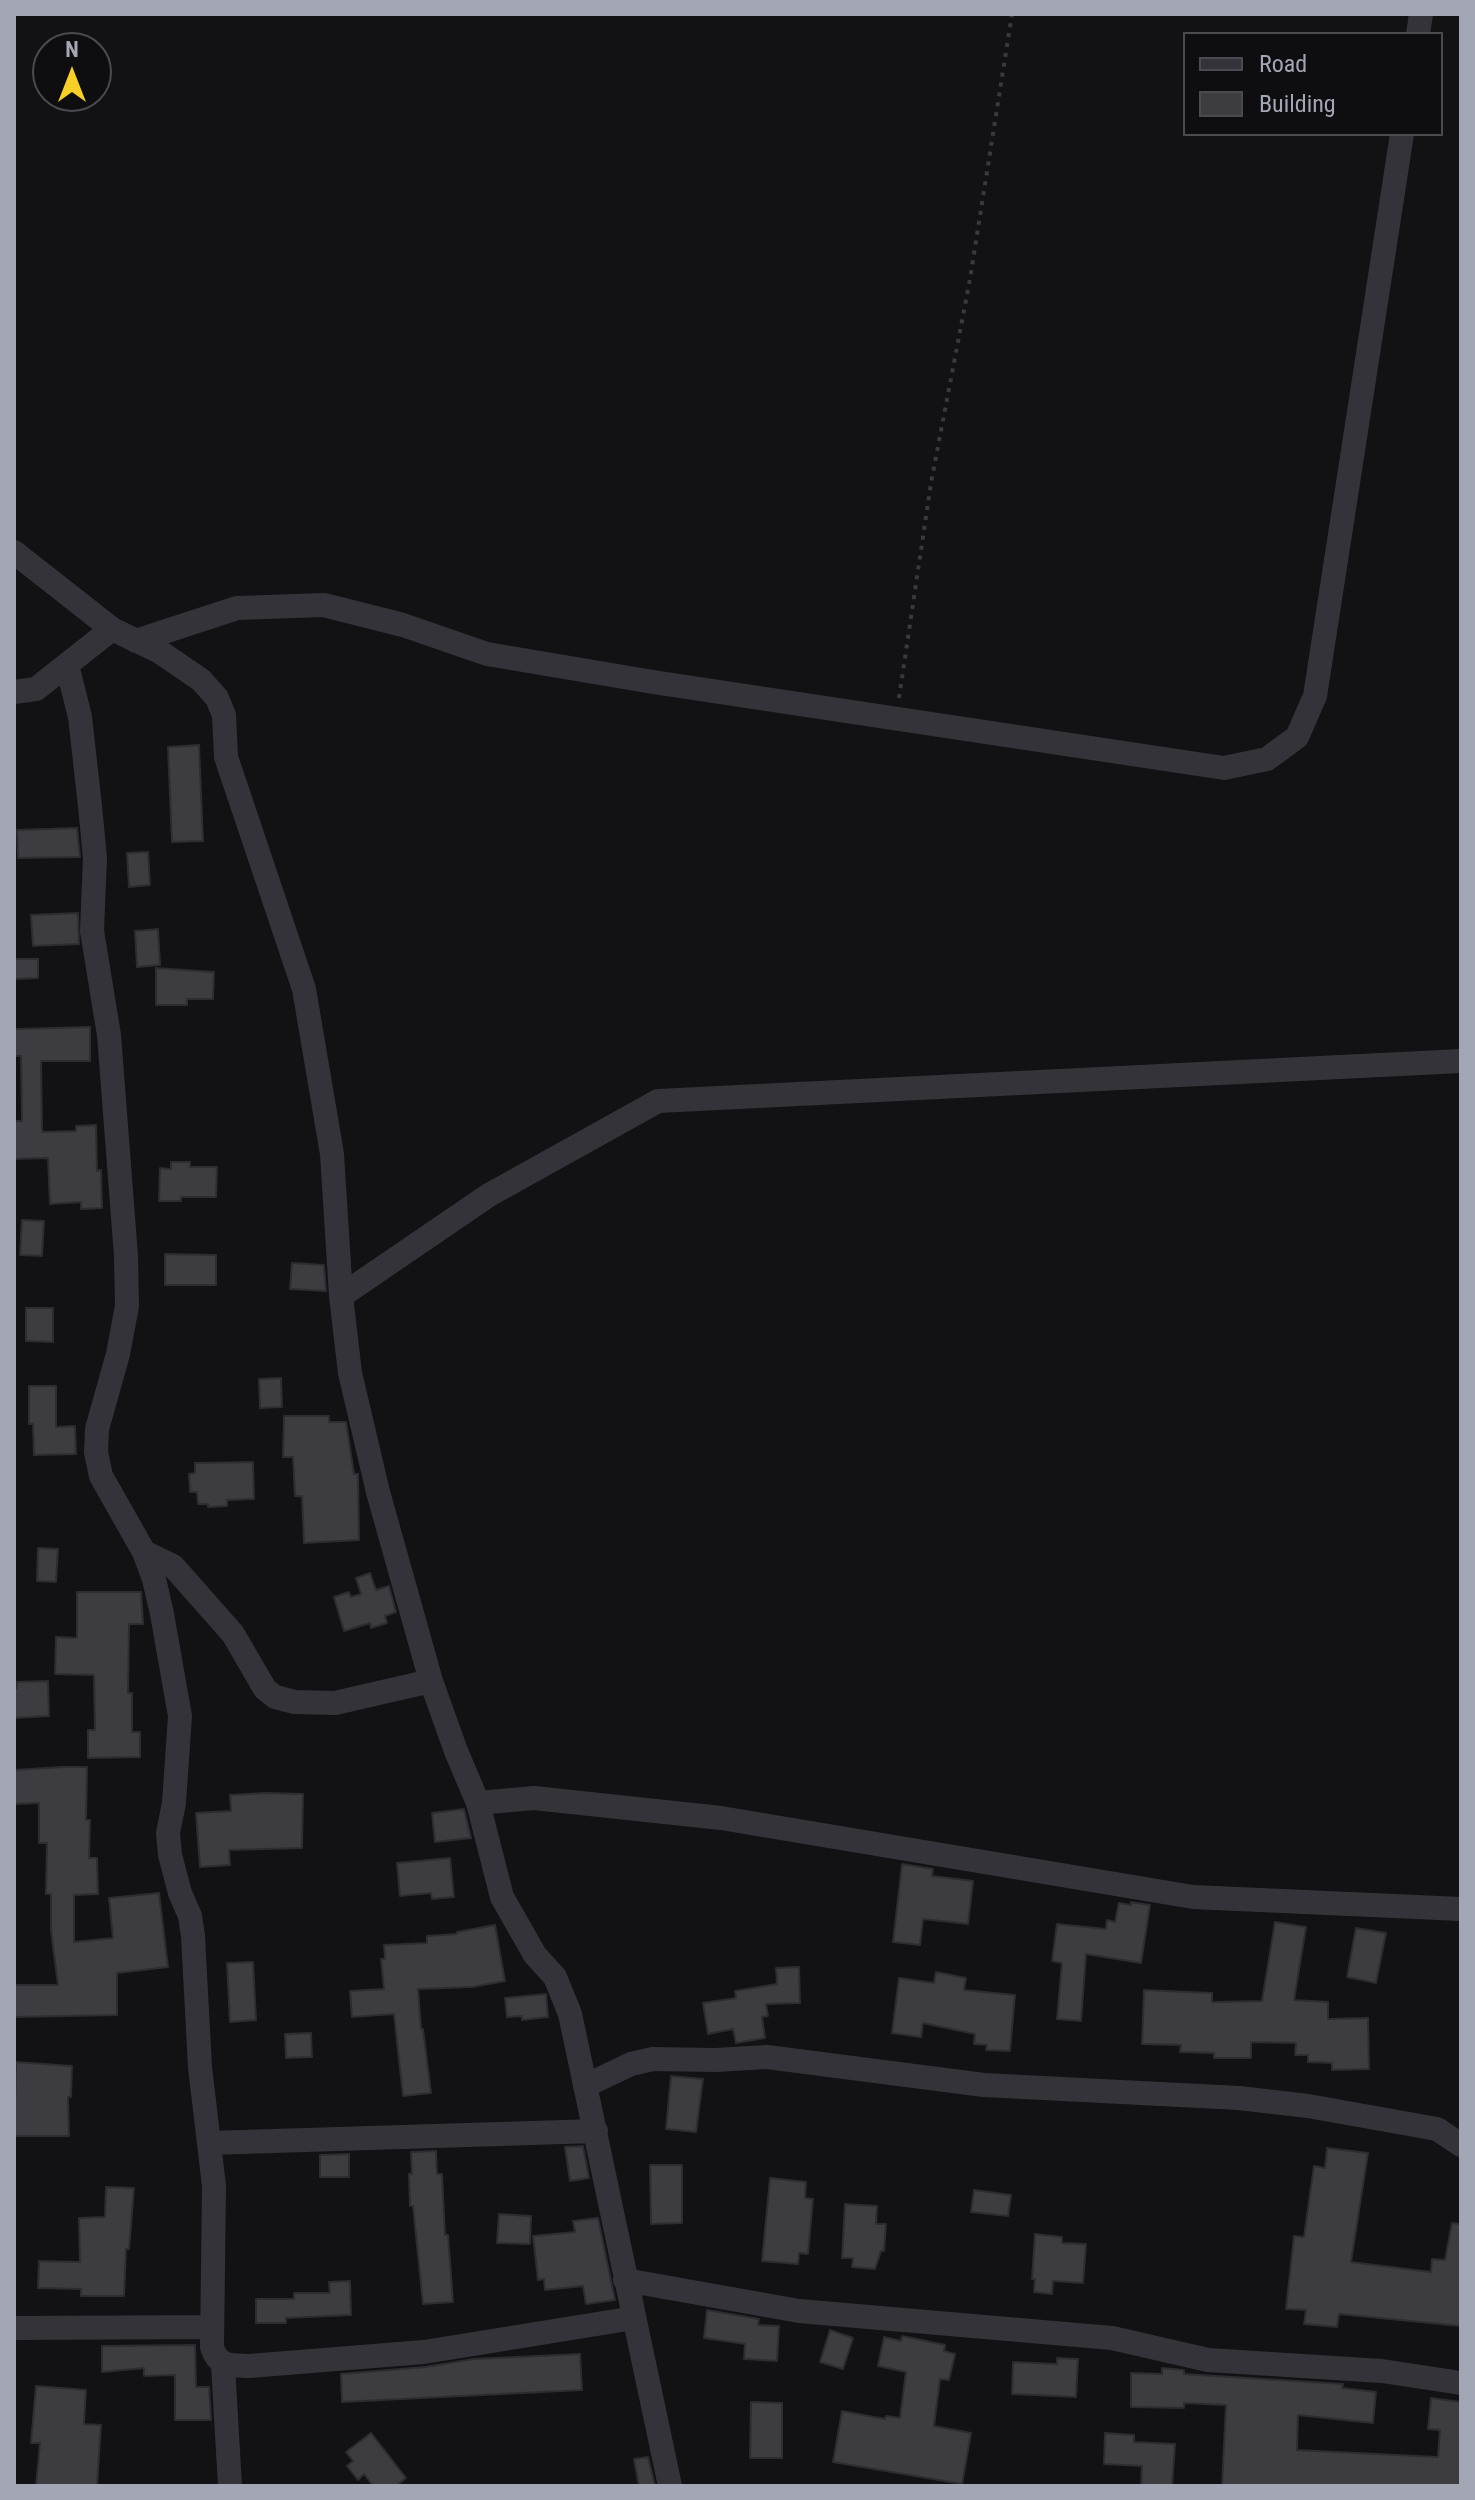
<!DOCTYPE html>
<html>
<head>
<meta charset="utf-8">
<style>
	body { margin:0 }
	#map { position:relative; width:1475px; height:2500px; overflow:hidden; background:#121214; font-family:"Roboto Condensed",sans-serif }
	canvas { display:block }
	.frame { position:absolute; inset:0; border:16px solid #a3a6b5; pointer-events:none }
	.legend { position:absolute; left:1183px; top:32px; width:260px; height:104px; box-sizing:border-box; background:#0e0d0f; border:2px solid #4a4a51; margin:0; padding:10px 14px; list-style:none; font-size:24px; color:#a3a6b5 }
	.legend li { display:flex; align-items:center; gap:16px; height:40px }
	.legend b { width:40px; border:2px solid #4a4a51 }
	.north { position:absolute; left:32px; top:32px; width:80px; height:80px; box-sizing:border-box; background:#0e0d0f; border:2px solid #4a4a51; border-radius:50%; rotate:0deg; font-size:22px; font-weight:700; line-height:32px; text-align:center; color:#a3a6b5 }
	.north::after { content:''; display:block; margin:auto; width:28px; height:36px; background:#f7cf27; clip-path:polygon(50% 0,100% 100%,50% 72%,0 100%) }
</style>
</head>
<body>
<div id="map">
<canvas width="1475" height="2500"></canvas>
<div class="frame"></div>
<ul class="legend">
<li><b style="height:10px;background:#333339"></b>Road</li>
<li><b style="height:22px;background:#3c3c41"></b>Building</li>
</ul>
<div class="north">N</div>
</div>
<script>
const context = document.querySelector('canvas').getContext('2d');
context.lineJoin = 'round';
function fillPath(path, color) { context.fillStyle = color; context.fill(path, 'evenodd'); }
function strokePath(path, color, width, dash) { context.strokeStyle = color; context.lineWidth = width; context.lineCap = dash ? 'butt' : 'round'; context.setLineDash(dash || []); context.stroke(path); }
const building = new Path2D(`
	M199,745L203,841L172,842L168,747Z
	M77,828L80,857L18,858L17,830Z
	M148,852L150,885L129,887L127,853Z
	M78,913L79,944L33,946L31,915Z
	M158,929L160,965L137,967L135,931Z
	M15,959H38V978L15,979Z
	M156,968L214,972L213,999H187V1005H156Z
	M90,1027V1061H41L42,1132L76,1131V1126L96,1125L97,1171L101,1170L102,1208L81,1209V1202L50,1204L48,1158L14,1159V1121H22L21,1056H14V1029Z
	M171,1162H190V1167H217L216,1197H181V1201H159L160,1168L171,1169Z
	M22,1220L44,1221L42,1256L20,1255Z
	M165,1254L216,1255V1285H165Z
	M292,1263L324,1265L326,1291L290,1289Z
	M26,1308H53V1342L26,1341Z
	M281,1378L282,1407L260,1408L259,1379Z
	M29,1386H56V1427L75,1426L76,1454L34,1455L33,1424H29Z
	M284,1416H329V1422H346L354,1474H358L359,1540L304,1543L302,1496H295L293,1457H283Z
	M253,1462L254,1499L227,1500V1506L208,1507V1504H198L197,1492H190L189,1474L195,1473V1463Z
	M38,1548L58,1549L56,1582L37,1581Z
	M370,1573L376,1590L389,1586L396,1612L385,1616L387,1623L371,1628L370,1623L344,1631L334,1597L349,1592L351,1597L361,1594L356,1578Z
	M77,1592H141L143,1624H129L128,1693H132V1732H140V1757L88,1758V1730H95L94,1675L55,1674L56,1637L77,1638Z
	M48,1681L49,1716L14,1718V1688H17V1682Z
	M63,1767H87L86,1820H90L89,1858H97L98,1894L74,1895V1942L113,1938L109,1898L159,1893L168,1967L117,1973V2015L14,2017V1985H58L51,1930V1894H46L47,1843H39V1803L14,1804V1770Z
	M266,1793L303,1794L302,1848L229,1850L230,1865L200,1867L196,1813L231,1811L230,1795Z
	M464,1809L471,1838L435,1842L432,1813Z
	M450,1858L454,1897L432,1899L431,1893L400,1896L397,1863Z
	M902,1864L933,1869L932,1876L973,1881L968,1924L923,1919L920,1945L893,1942Z
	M1131,1902L1150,1905L1141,1963L1086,1954L1081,2021L1057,2019L1062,1963L1052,1961L1057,1924L1106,1929L1107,1920L1115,1922L1119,1903L1131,1905Z
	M1275,1922L1306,1927L1294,2000L1328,2002V2019L1368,2018L1369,2069L1332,2070V2063L1308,2062V2055H1295L1296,2043L1251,2042V2058H1214V2053L1180,2052L1181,2045L1142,2044L1144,1990L1212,1993V2002L1262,2001Z
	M495,1925L505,1981L472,1987L418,1989L421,2029H423L431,2093L403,2096L394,2014L352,2017L350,1991L384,1989L381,1959H385L384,1945L427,1943V1936L457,1934V1932Z
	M1356,1928L1386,1933L1376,1983L1347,1977Z
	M253,1962L256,2020L230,2022L227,1963Z
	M799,1967L800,2003L766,2004L768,2016L762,2017L765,2038L736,2043L733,2029L708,2034L703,2003L736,1998L735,1991L777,1984L776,1968Z
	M936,1972L966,1978L964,1990L1015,1995L1010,2051L986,2050L987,2045L974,2044L975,2034L923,2023L921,2037L892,2033L899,1978L934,1983Z
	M546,1994L548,2017L522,2020V2016L507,2017L505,1998Z
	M311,2033L312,2057L286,2058L285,2034Z
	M16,2062L72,2066L71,2097H68L69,2136H14Z
	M671,2076L703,2079L696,2132L666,2129Z
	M583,2146L589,2178L570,2181L565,2147Z
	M1327,2148L1368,2153L1351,2262L1431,2272L1432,2259L1445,2260L1452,2223L1461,2224V2326L1339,2314L1337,2327L1304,2324L1306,2310L1286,2309L1294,2236L1304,2237L1314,2166L1325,2168Z
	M436,2151L437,2174H442L445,2235H448L453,2302L423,2304L413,2206H410L409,2174H412L411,2152Z
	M349,2154V2177H320V2155Z
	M650,2165H682V2223L651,2224Z
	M770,2178L806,2182L805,2198L813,2199L808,2254L799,2253L798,2264L762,2261Z
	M106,2187L134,2188L129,2249H126L124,2296H81V2289L38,2288L39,2261L80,2262L79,2218L105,2217Z
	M974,2190L1011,2195L1008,2216L971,2212Z
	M845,2204L877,2206L876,2224H886L884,2251H881L875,2269L852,2267L853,2258H842Z
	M499,2214L531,2216L530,2244L497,2243Z
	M598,2218L615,2300L586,2304L583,2286L545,2290L544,2279L538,2280L533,2236L575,2232L573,2221Z
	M1035,2234L1062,2237V2243L1086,2244L1083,2283L1053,2281L1052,2294L1034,2292L1035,2279H1032Z
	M350,2281L351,2315L286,2318V2323H256V2299H294V2293H330L329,2282Z
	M707,2310L759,2319L758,2325L779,2326L777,2361L744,2359L745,2344L704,2338Z
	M830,2330L853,2338L843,2369L820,2362Z
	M902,2336L945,2345L944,2351L955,2354L949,2380L940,2379L934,2426L971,2433L962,2484L833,2462L842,2411L885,2419L886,2416L900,2418L906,2372L878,2366L884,2337L901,2341Z
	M195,2345L196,2387H209L211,2420H175V2375L144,2376V2368L102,2372V2346Z
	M580,2354L582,2390L342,2402L341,2374L425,2367L474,2359Z
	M1057,2358L1078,2359L1076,2397L1012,2394L1013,2362L1057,2364Z
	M1162,2368L1184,2370V2374L1343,2384L1342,2388L1376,2392L1373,2423L1298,2415L1297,2450L1438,2457L1440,2430L1428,2429L1431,2398L1461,2402V2486H1222L1226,2405L1184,2403V2408L1131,2407V2373L1162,2374Z
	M36,2386L86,2390L84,2424L101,2425L97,2486H36L40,2443H31Z
	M751,2402L782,2403V2458H750Z
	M371,2433L406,2478L396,2486H373L364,2474L358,2480L347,2466L353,2461L346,2452Z
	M1105,2433L1134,2435V2442L1175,2444L1172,2486H1141L1142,2466L1104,2464Z
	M648,2457L655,2486H639L634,2459Z`);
const path = new Path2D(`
	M899,698L931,483L970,279L1012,14`);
const minor = new Path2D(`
	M1418,34L1421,14
	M14,552L112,629L160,652L201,680L217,698L224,715L226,757L304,989L332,1154L341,1296L350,1373L378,1492L431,1681L456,1751L478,1803L502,1897L535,1955L555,1977L570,2014L670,2486
	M136,641L237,608L324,605L403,625L487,654L653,682L1224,768L1267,759L1297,737L1315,696L1402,134
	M67,665L80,717L90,806L95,858L92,931L109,1035L126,1256L127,1306L118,1354L97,1429L96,1452L101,1476L144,1552L154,1579L162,1614L180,1716L174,1803L168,1833L170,1855L180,1893L190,1916L193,1936L200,2067L214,2186L212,2347C218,2367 230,2365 249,2366L424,2352L634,2318
	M14,692L36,689L112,629
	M341,1296L489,1195L658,1101L1461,1061
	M144,1552L173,1566L233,1634L265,1689L275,1697L295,1702L335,1703L431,1681
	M478,1803L534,1798L721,1818L1193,1897L1461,1909
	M585,2086L631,2064L653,2059L715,2060L767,2057L984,2085L1239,2098L1308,2106L1437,2129L1461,2145
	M209,2143L596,2131
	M625,2280L799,2311L1112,2338L1208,2360L1382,2371L1461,2383
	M14,2328L212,2327
	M223,2365L230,2486`);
fillPath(building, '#3c3c41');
strokePath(building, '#2d2c30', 2);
strokePath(path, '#393a40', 4, [4, 6]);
strokePath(minor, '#333339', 24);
</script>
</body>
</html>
